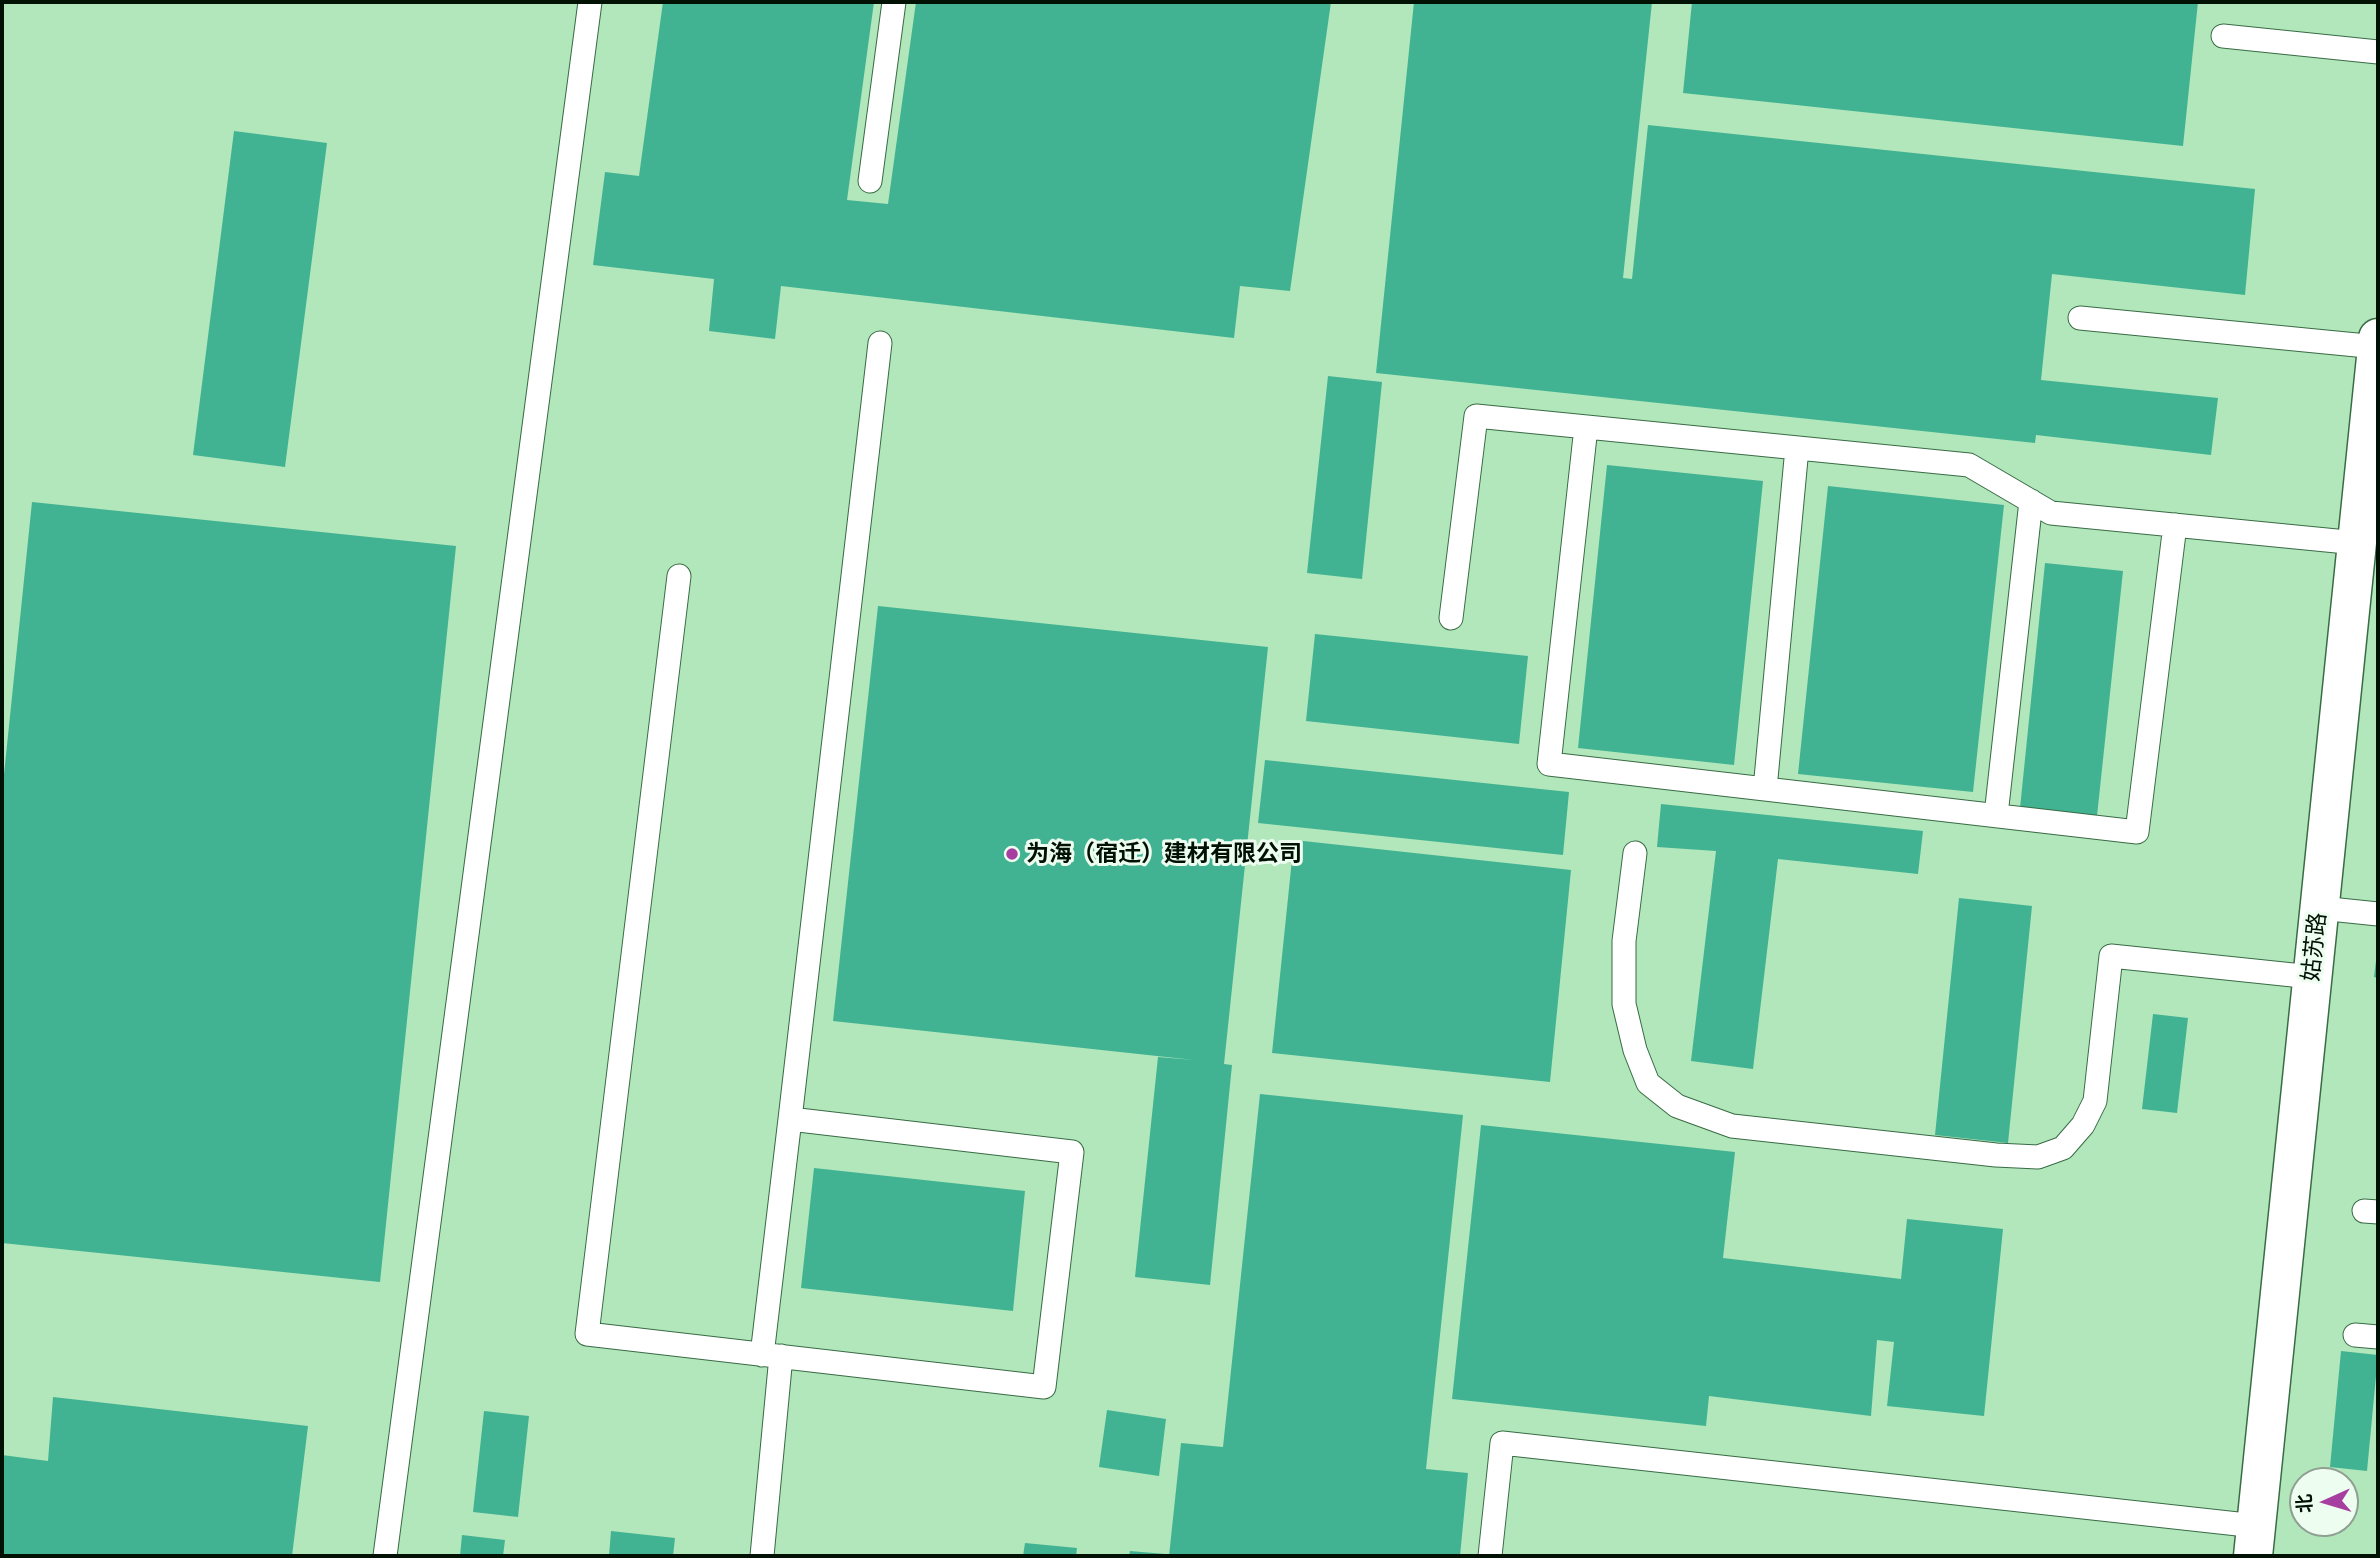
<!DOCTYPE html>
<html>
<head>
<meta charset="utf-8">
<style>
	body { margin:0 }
	#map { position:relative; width:2380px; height:1558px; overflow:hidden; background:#b1e7bb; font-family:"Work Sans","Noto Sans SC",sans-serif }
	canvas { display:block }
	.frame { position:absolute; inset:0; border:4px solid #011104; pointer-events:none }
	.north { position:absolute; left:2289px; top:1467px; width:70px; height:70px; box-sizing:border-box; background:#edfef0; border:2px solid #8f9f92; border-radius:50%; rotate:266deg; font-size:19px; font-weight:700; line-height:28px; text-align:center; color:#011104 }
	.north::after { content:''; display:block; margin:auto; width:24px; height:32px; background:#a73fa1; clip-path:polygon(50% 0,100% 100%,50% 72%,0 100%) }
</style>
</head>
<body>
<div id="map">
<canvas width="2380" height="1558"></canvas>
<div class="frame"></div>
<div class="north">北</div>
</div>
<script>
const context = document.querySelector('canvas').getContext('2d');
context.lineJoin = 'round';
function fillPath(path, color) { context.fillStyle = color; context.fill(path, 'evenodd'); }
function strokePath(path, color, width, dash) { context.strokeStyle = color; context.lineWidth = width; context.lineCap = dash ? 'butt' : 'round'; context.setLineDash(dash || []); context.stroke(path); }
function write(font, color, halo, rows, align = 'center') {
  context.font = font + ' "Work Sans","Noto Sans SC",sans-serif'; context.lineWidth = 6; context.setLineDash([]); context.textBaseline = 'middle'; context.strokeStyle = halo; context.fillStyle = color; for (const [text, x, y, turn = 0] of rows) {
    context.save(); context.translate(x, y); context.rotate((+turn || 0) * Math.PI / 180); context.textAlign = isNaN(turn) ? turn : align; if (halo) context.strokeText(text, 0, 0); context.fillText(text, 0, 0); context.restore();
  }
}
const building = new Path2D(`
	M663,2H874L847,200L888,204L916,2H1331L1290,291L1240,286L1234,338L781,286L775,339L709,331L714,279L593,265L605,172L639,176Z
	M1414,2H1652L1623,278L1632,279L1648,125L2255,189L2245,295L2052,274L2041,380L2218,398L2211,455L2036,435L2035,443L1376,373Z
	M1692,2H2198L2183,146L1683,93Z
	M234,131L327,143L285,467L193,455Z
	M1328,376L1382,382L1362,579L1307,573Z
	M1607,465L1763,481L1734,765L1578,748Z
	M1828,486L2004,505L1973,792L1798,774Z
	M32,502L456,546L380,1282L2,1243V794Z
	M2045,563L2123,571L2097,816L2020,808Z
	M878,606L1268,647L1224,1064L1232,1065L1210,1285L1135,1277L1158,1057L1194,1060L833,1021Z
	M1315,634L1528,656L1519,744L1306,721Z
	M1265,760L1569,792L1563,855L1258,823Z
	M1661,804L1923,831L1918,874L1778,859L1753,1069L1691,1061L1716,851L1657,847Z
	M1294,840L1571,870L1550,1082L1272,1053Z
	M1959,898L2032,906L2008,1143L1935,1135Z
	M2377,953H2378V978L2374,977Z
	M2153,1014L2188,1018L2177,1113L2142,1109Z
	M1260,1094L1463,1115L1426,1469L1468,1473L1460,1556H1169L1181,1443L1223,1447Z
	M1481,1125L1735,1152L1723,1258L1901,1279L1907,1219L2003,1229L1984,1416L1887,1406L1894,1342L1877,1340L1871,1416L1709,1396L1706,1426L1452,1399Z
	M814,1168L1025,1191L1013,1311L801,1288Z
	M2341,1351L2378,1355L2367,1471L2330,1467Z
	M53,1397L308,1426L292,1556H2V1455L48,1461Z
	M1107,1410L1166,1419L1159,1476L1099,1467Z
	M484,1411L529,1416L518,1517L473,1512Z
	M611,1531L675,1538L673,1556H609Z
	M462,1535L505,1540L503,1556H460Z
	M1025,1543L1077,1548L1076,1556H1023Z
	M1130,1551L1165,1554V1556H1129Z`);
const service = new Path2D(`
	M2223,36L2378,52
	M870,181L894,2
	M2080,318L2377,347
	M1586,427L1549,764L2137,832L2175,525
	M679,576L587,1334L1044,1387L1072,1152L790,1119L762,1355
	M1451,618L1476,416L1969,465L2051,513L2357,543
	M1765,789L1797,448
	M1996,815L2031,501
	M1635,853L1624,941V1004L1635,1050L1648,1083L1677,1106L1732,1126L1996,1155L2038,1157L2063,1148L2083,1125L2095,1101L2111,956L2312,977
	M2320,908L2378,914
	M790,1119L880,343
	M2364,1211L2378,1212
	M2355,1335L2378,1337
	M385,1556L590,2
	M762,1556L781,1356
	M1490,1556L1502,1443L2256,1526`);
const tertiary = new Path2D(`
	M2253,1556L2378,338`);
const markers = [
	[1012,854,7,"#a73fa1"]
];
const poiNames = [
	["为海（宿迁）建材有限公司",1026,854]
];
const streetNames = [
	["姑苏路",2315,947,-84]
];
fillPath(building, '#41b392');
strokePath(service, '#396b45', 25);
strokePath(tertiary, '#396b45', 41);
strokePath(service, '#fff', 23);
strokePath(tertiary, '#fff', 38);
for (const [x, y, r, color] of markers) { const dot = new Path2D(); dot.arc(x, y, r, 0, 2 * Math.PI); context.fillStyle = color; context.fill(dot); strokePath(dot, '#edfef0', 2.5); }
write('bold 23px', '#011104', '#edfef0', poiNames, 'left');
write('23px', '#011104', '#edfef0', streetNames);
</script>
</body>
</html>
